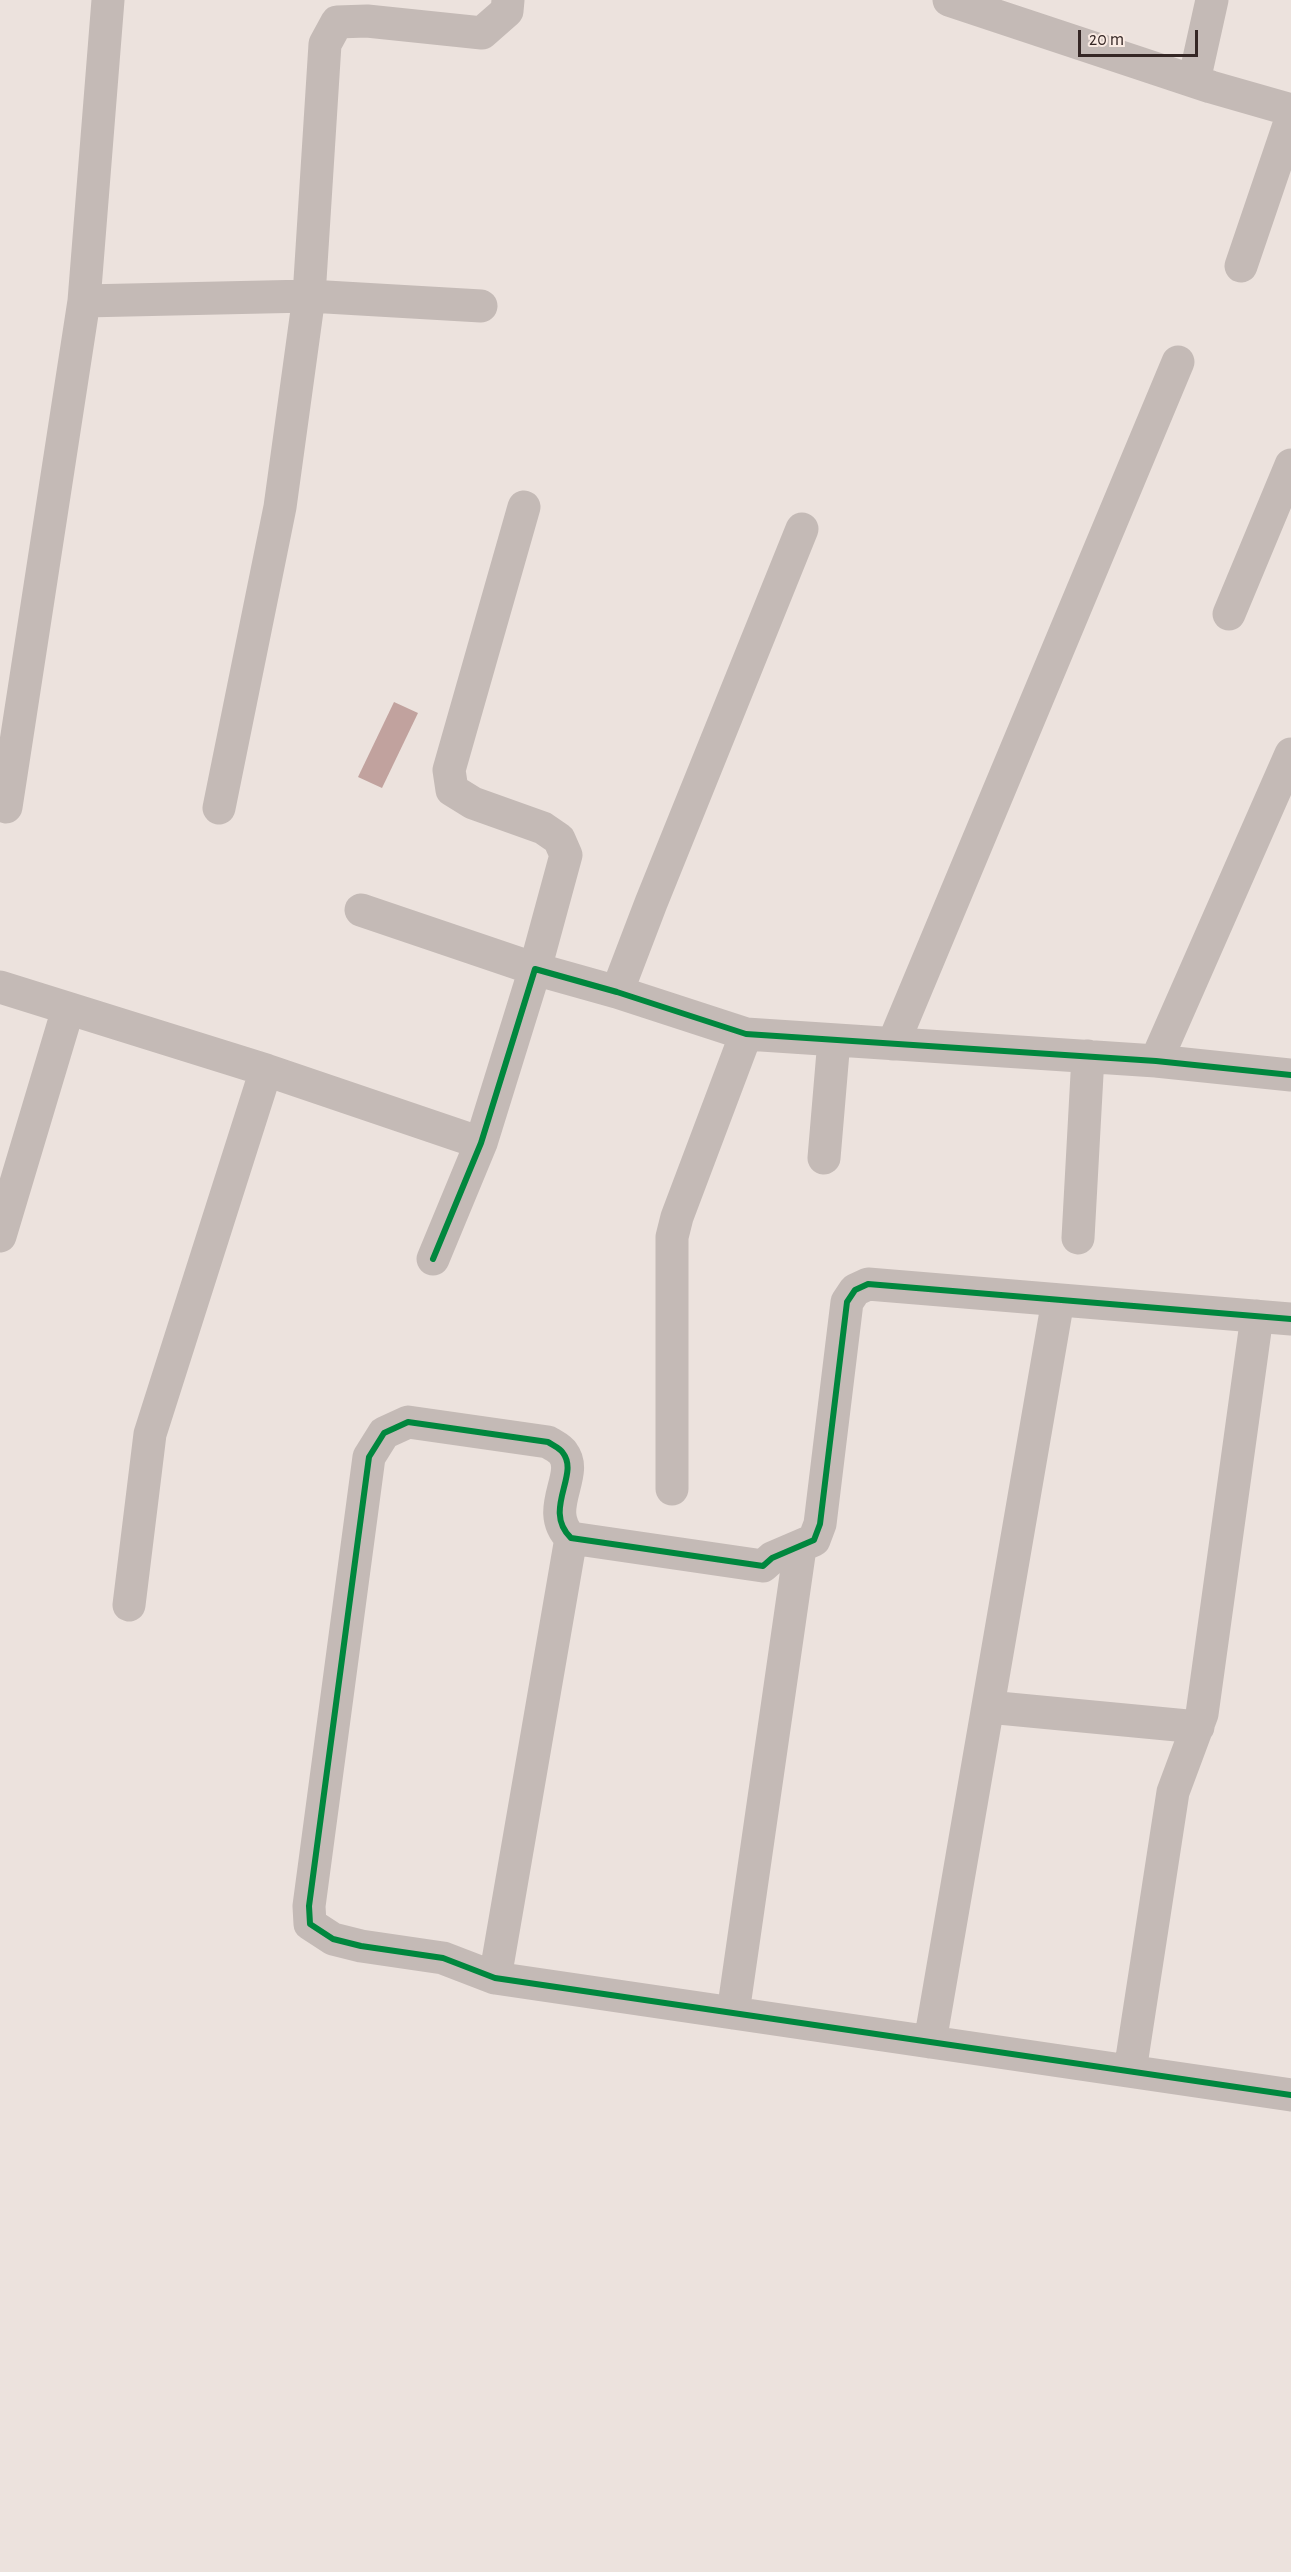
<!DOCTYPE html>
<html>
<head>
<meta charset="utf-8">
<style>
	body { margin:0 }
	#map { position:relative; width:1291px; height:2572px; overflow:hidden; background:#ece2dd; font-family:"Alegreya Sans",sans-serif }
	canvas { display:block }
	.scale { position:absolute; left:1078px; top:30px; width:120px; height:27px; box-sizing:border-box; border:3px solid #352725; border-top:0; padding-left:8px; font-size:18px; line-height:21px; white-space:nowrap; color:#352725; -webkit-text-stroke:4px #faebe3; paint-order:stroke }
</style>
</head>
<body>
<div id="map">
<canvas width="1291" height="2572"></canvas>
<div class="scale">20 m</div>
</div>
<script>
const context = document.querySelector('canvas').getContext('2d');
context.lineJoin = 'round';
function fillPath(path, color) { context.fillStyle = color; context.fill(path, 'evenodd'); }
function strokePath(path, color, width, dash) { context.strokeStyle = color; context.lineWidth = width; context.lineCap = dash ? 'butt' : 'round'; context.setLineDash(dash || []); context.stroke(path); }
const building = new Path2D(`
	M394,702L418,713L382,788L358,777Z`);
const street = new Path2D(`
	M949,0L1211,87L1291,110
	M1194,81L1212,0
	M1241,266L1291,119
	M84,301L309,296L481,306
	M1229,614L1291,465
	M6,807L84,301L108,0
	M219,808L280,507L309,296L325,44L337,22L367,21L482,33L507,11L508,0
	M361,910L535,969L566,855L559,839L543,828L473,803L452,790L449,770L524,507
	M0,987L266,1070L481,1143
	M617,992L651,903L802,529
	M893,1044L1178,362
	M1156,1061L1291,754
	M824,1158L834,1040
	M0,1236L68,1009
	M1078,1238L1088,1056
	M433,1259L481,1143L535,969L617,992L746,1034L1156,1061L1291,1075
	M1291,1319L868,1284L855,1290L847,1302L820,1524L814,1540L772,1558L763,1566L571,1538C542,1510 580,1475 563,1453C560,1448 552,1445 548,1442L408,1422L384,1433L369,1457L309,1906L310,1924L333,1939L361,1946L443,1958L495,1978L1291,2095
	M672,1489V1237L677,1217L746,1034
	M129,1605L150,1434L266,1070
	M988,1707L1198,1727
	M495,1978L571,1538
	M733,2013L800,1548
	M930,2042L1058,1300
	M1130,2071L1173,1792L1202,1714L1257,1316`);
const cycleway = new Path2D(`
	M433,1259L481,1143L535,969L617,992L746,1034L1156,1061L1291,1075
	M1291,1319L868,1284L855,1290L847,1302L820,1524L814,1540L772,1558L763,1566L571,1538C542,1510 580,1475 563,1453C560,1448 552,1445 548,1442L408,1422L384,1433L369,1457L309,1906L310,1924L333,1939L361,1946L443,1958L495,1978L1291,2095`);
fillPath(building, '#c1a29e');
strokePath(street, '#c4bab6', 33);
strokePath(cycleway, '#00873e', 6);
</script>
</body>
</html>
